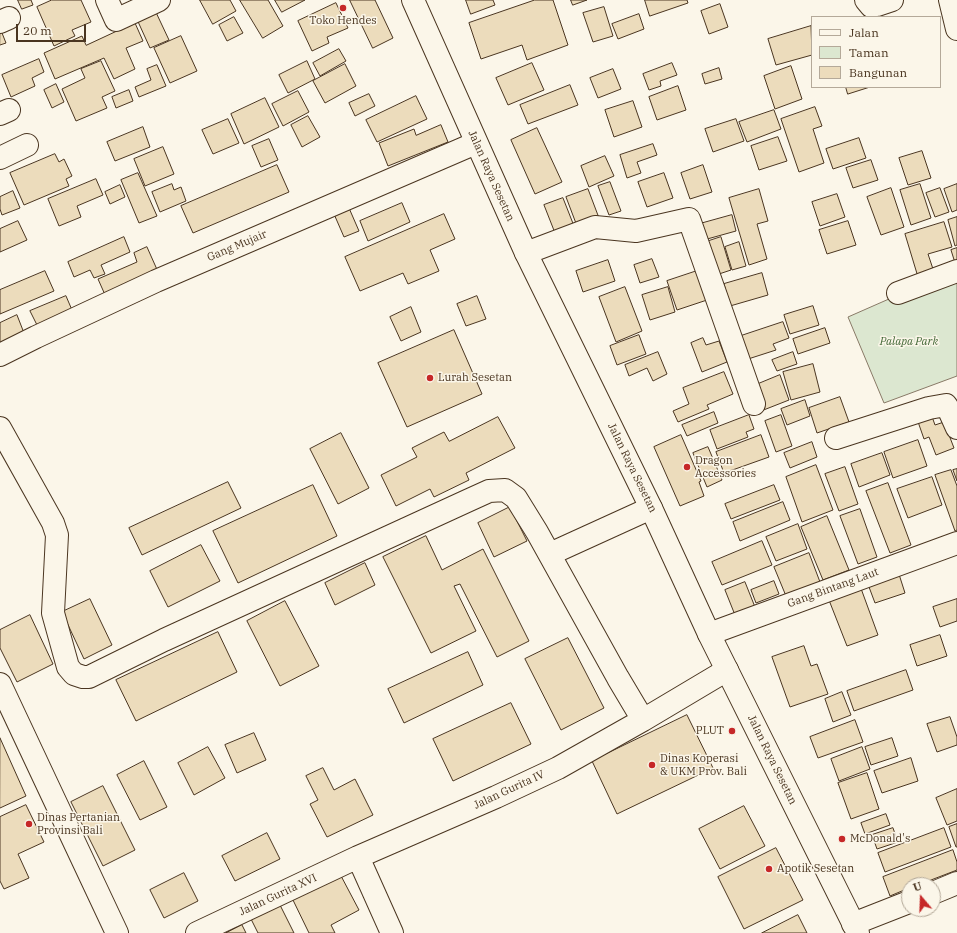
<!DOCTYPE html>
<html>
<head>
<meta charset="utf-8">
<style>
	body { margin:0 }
	#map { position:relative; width:957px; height:933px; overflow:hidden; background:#fbf6e9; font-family:"IBM Plex Serif",serif }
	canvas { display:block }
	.legend { position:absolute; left:811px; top:16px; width:130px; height:72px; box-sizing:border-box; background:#fbf6e9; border:1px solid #b4a999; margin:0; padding:5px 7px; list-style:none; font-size:12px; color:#4a3520 }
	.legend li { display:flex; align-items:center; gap:8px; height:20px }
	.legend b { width:20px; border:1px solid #b4a999 }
	.north { position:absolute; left:901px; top:877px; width:40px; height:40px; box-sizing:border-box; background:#fbf6e9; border:1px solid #b4a999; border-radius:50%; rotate:341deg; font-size:11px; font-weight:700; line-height:16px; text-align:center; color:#4a3520 }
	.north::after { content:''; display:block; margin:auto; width:14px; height:18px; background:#c62828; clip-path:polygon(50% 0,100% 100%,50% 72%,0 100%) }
	.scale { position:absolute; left:16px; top:24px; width:70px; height:18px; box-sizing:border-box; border:2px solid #4a3520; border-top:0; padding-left:5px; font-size:12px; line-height:14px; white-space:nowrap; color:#4a3520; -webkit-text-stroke:3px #fbf6e9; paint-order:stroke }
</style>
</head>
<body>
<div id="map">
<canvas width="957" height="933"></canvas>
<ul class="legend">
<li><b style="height:5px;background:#fbf6e9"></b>Jalan</li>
<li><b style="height:11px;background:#dce7d0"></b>Taman</li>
<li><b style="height:11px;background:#ecdcbc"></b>Bangunan</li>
</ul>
<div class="north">U</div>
<div class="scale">20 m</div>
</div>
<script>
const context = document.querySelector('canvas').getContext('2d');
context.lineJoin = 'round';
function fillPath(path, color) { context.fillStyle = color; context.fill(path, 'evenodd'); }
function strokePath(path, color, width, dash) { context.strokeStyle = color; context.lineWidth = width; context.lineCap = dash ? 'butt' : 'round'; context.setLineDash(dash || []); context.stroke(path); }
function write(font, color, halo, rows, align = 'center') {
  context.font = font + ' "IBM Plex Serif",serif'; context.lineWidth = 3; context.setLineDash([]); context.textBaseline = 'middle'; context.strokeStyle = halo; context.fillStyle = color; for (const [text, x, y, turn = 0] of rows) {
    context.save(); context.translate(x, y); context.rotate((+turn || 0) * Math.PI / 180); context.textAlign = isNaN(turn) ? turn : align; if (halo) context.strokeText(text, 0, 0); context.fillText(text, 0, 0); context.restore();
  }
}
const green = new Path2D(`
	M957,274V376L884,403L848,317L898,295Z`);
const building = new Path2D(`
	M18,0H31L33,5L22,9Z
	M52,0H81L91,22L72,30L75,36L54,46L37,7Z
	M200,0H230L236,11L213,24Z
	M240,0H268L283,26L263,38Z
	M275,0H305L282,12Z
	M350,0H375L393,38L373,48Z
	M466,0H493L495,5L471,14Z
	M535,0H553L568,45L527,60L522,45L481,59L469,23Z
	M571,0H587L573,5Z
	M645,0H687L688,3L650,16Z
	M336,3L348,28L327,37L329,43L312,51L298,21Z
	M720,4L728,27L709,34L701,11Z
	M153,6L169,40L150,48L135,15Z
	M604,7L613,36L593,42L583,13Z
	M639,14L644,29L618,39L612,24Z
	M234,17L243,33L227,41L219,25Z
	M135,23L143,41L126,48L135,69L114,79L104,58L55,79L44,53L82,36L86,45Z
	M811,26L812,55L776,65L768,39Z
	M0,28L6,43L0,45Z
	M181,36L197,71L170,83L154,48Z
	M339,49L346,61L320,76L313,63Z
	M39,59L44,72L32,78L35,86L11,97L2,75Z
	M101,61L115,91L102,97L107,108L76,121L62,89L85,78L81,69Z
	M307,61L315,79L288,93L279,75Z
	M532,63L544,90L508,105L496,78Z
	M672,63L677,75L660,81L661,86L649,90L643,74Z
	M345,64L356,86L325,103L313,81Z
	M157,65L166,86L139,97L135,87L151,80L147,69Z
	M791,66L802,99L775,109L764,76Z
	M719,68L722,79L705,84L702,74Z
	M613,69L621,89L598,98L590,78Z
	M56,84L64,102L52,108L44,90Z
	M570,85L578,105L528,124L520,105Z
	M678,86L686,110L657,120L649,97Z
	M846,87H870L848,94Z
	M129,90L133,101L116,108L112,97Z
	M298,91L309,112L283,126L272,104Z
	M369,94L375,106L355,116L349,103Z
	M416,96L427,119L377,142L366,120Z
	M265,98L279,127L244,144L231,114Z
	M633,101L642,127L614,137L605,110Z
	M815,107L822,126L813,129L824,163L799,172L781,119Z
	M774,110L781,129L747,142L739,122Z
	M308,116L320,137L302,147L291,125Z
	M228,119L239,143L213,154L202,130Z
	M736,119L744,141L713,152L705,129Z
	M441,125L448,142L388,166L379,143L414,129L416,135Z
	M143,127L150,147L115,161L107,142Z
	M537,128L562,182L535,194L511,140Z
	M778,137L787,161L759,170L751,146Z
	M859,138L866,158L833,169L826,149Z
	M269,139L278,160L261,167L252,146Z
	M653,144L657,155L637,162L641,173L627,178L620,155Z
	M163,147L174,174L145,186L134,159Z
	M922,151L931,178L908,185L899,158Z
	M55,154L59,162L64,159L72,176L66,179L69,186L24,205L10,173Z
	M605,156L614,176L589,187L581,166Z
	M871,160L878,180L853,188L846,168Z
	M277,165L289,192L193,233L181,206Z
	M703,165L712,192L690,199L681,173Z
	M138,173L157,216L139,223L121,180Z
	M664,173L673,198L647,207L638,182Z
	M96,179L103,195L77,206L81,217L59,226L48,199Z
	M610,182L621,211L609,215L598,186Z
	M172,184L174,190L181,187L186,201L160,212L152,192Z
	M920,184L931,218L911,225L900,190Z
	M957,184V210L952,212L944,189Z
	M120,185L125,197L110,204L105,192Z
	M891,188L904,227L881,235L867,197Z
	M940,188L949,212L935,217L926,193Z
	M588,189L599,218L577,226L566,197Z
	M759,189L768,221L757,224L767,259L749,265L729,198Z
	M13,191L20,208L2,215L0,209V197Z
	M837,194L845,217L820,226L812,202Z
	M563,198L574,226L555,233L544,205Z
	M402,203L410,222L368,241L360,221Z
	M349,208L359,231L344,237L334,214Z
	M444,214L455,239L430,250L439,271L408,284L403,273L360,291L345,257Z
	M732,215L736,231L700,241L696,225Z
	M957,217V245L955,246L948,220Z
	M18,221L27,240L0,252V229Z
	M848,221L856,245L827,254L819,230Z
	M944,222L952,247L928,254L934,272L918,277L905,234Z
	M124,237L130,252L101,265L105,274L94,278L90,270L74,277L68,262Z
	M721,237L731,270L713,276L703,243Z
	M739,242L746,266L732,270L725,247Z
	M147,247L159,274L106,297L98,279L137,262L134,253Z
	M957,248V266H956L951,250Z
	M652,259L659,277L640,283L634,265Z
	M608,260L615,281L583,292L576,271Z
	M703,269L713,298L677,310L667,281Z
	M45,271L54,291L0,314V290Z
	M762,273L768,295L730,306L724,284Z
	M625,287L642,331L616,342L599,297Z
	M668,287L675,312L650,320L642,295Z
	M66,296L72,310L37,325L30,311Z
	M477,296L486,319L466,326L457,304Z
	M813,306L819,325L790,334L784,315Z
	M411,307L421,332L401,341L390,317Z
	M17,315L24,333L0,343V323Z
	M783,322L789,338L773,344L776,350L745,360L738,337Z
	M825,328L830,343L798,354L793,339Z
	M454,330L482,394L407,427L378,363Z
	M639,335L646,354L617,365L610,346Z
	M703,338L706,345L719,341L727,362L702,372L691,343Z
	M658,352L667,374L653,381L647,368L629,376L625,365Z
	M793,352L797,364L777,371L772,360Z
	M813,364L820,392L791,400L783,372Z
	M724,372L733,394L707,405L709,409L678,422L673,411L689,404L683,388Z
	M780,375L789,400L761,411L751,387Z
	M840,397L849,422L817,433L809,408Z
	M805,400L810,416L787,425L781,409Z
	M930,411L935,425L944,422L954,448L936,455L929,437L924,439L916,416Z
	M714,412L718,423L687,436L682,425Z
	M749,415L754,429L746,432L748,437L717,449L710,430Z
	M781,415L792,446L776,452L765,421Z
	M498,417L515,448L466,473L469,480L434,497L430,489L396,506L381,475L417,457L412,448L444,432L449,441Z
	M341,433L369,488L338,504L310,449Z
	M681,435L701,481L699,482L704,496L680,506L654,447Z
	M761,435L769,457L724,473L716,452Z
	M918,440L927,466L893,478L884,452Z
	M812,442L817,457L790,468L784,453Z
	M708,447L722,480L707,487L693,453Z
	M882,453L890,475L859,487L851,464Z
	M816,465L833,510L802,522L786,477Z
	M845,467L858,504L839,511L825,474Z
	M957,469V481L953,470Z
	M951,470L957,486V530L955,531L935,475Z
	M932,477L942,505L908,518L897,489Z
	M228,482L241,508L142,555L129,528Z
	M888,483L911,545L890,553L866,491Z
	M313,485L337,536L238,583L213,531Z
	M774,485L780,500L731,519L725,504Z
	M783,502L790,520L740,541L733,522Z
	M510,507L527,541L494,557L478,523Z
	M860,509L877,557L858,564L840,516Z
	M827,516L849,570L823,580L801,527Z
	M798,524L807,549L776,561L766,537Z
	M426,536L442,570L483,549L529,641L497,657L460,584L454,586L476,631L431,653L383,557Z
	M762,541L772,565L722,585L712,562Z
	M201,545L220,581L168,607L150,571Z
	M809,553L820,582L786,596L774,567Z
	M365,563L375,585L335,605L325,583Z
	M897,568L905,593L875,603L866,579Z
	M774,581L779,594L756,603L751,590Z
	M745,582L755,607L735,615L725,590Z
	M859,583L878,635L847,646L827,595Z
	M90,599L112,645L84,659L62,612Z
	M957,599V621L940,627L933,607Z
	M285,601L319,666L280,686L247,621Z
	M30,615L53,664L17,682L0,648V630Z
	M218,632L237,672L136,721L116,680Z
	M940,635L947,656L917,666L910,645Z
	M568,638L604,708L561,730L525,659Z
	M804,646L811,666L817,664L828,694L790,707L772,657Z
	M468,652L483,685L404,723L388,689Z
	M906,670L913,690L854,711L847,691Z
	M842,692L851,715L833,722L825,699Z
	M511,703L531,744L453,781L433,739Z
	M687,715L713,768L617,814L592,761Z
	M950,717L957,737V745L937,752L927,724Z
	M855,720L863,742L818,758L810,737Z
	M254,733L266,760L237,773L225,745Z
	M0,738L26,796L0,808Z
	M892,738L898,756L871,765L865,747Z
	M208,747L225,778L194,795L178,763Z
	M862,747L870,769L839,781L831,759Z
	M911,758L918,781L882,793L874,771Z
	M144,761L167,807L140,820L117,775Z
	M323,768L334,790L355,779L373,815L327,837L310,804L318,800L306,776Z
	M867,773L879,809L851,819L838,783Z
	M103,786L135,850L103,866L71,802Z
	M957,789V821L947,825L936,798Z
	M26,805L44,842L18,854L29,878L4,889L0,881V817Z
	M744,806L765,846L720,869L699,829Z
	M886,814L890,825L865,834L861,823Z
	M957,824V847H956L949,827Z
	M893,828L898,842L877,849L872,835Z
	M944,828L951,847L885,872L878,853Z
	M267,833L280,859L235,881L222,856Z
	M776,848L803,900L744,929L718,877Z
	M953,850L957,862V870L918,885H909V888L890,896L883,877Z
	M184,873L198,901L164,918L150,890Z
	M340,874L359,910L331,925L335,933H309L292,898Z
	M280,905L294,933H258L251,919Z
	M798,915L807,933H762Z
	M242,925L246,933H226Z`);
const minor = new Path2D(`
	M107,0L116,20L159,0
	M866,0L871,6L877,5L892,0
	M950,0L957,29
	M0,22L9,18
	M0,114L9,110
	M0,158L27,145
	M526,253L595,227L636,231L689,219L754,404
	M898,293L957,271
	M0,355L36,337L156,281L476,143
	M0,428L53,523L57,535L53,613L68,667L74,674L83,677H89L164,640L467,501L489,491L505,490L516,498L537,532L618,678L643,720
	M836,438L929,408L946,405L948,408L957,428
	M550,554L651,508
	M709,634L957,543
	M0,684L117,933
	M358,857L392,933
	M933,893L957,883
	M853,924L909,902
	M197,933L358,857L496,797L558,768L643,720L727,670`);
const major = new Path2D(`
	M413,0L526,253L651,508L709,634L858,933`);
const markers = [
	[343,8,4,"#c62828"],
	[430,378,4,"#c62828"],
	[687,467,4,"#c62828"],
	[732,731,4,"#c62828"],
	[652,765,4,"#c62828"],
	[29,824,4,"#c62828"],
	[842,839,4,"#c62828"],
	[769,869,4,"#c62828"]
];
const poiNames = [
	["Toko Hendes",343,21,"center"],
	["Lurah Sesetan",438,378],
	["Dragon",695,461],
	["Accessories",695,474],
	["PLUT",724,731,"right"],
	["Dinas Koperasi",660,759],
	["& UKM Prov. Bali",660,772],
	["Dinas Pertanian",37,818],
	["Provinsi Bali",37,831],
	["McDonald's",850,839],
	["Apotik Sesetan",777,869]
];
const streetNames = [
	["Jalan Raya Sesetan",491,176,66],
	["Gang Mujair",237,246,-23],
	["Jalan Raya Sesetan",632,468,64],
	["Gang Bintang Laut",833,588,-20],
	["Jalan Raya Sesetan",772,760,64],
	["Jalan Gurita IV",509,790,-25],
	["Jalan Gurita XVI",278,895,-25]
];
const parkNames = [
	["Palapa Park",909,342]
];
fillPath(green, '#dce7d0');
strokePath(green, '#887966', 1);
fillPath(building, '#ecdcbc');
strokePath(building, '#4a3520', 1);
strokePath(minor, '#4a3520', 24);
strokePath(major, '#4a3520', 24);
strokePath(minor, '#fbf6e9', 22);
strokePath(major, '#fbf6e9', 22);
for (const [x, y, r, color] of markers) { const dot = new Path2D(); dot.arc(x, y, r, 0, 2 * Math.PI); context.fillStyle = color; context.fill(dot); strokePath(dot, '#fbf6e9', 1.5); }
write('11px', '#4a3520', '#fbf6e9', poiNames, 'left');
write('11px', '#4a3520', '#fbf6e9', streetNames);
write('italic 11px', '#436837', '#fbf6e9', parkNames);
</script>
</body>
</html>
